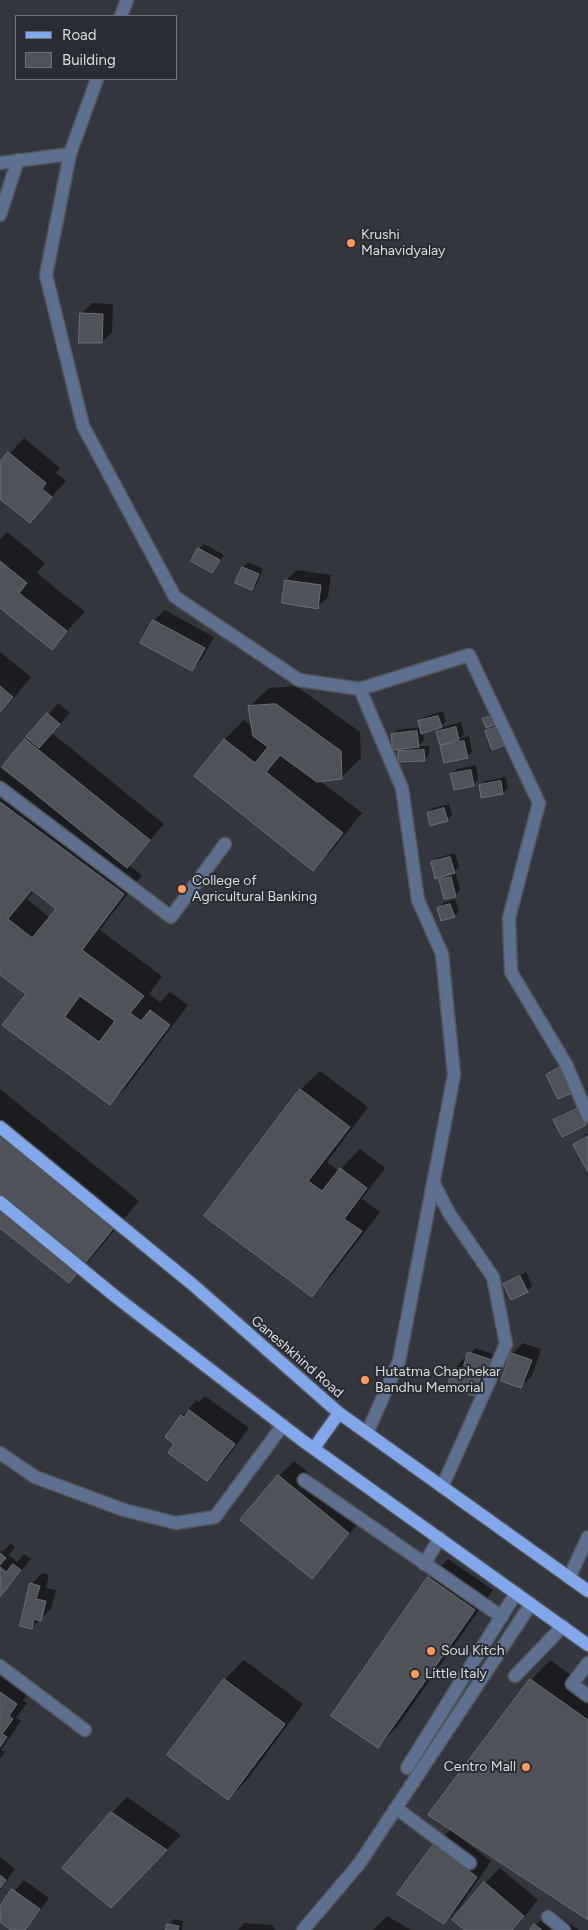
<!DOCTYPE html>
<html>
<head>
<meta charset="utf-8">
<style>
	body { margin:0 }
	#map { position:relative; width:588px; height:1930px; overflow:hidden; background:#33363c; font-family:Figtree,sans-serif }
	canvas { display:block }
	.legend { position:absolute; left:15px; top:15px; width:162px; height:65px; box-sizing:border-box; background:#292c32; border:1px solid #6f7277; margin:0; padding:6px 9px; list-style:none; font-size:15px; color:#d9dcdf }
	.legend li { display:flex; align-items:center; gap:10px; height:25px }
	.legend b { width:25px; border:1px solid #6f7277 }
</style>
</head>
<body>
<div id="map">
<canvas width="588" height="1930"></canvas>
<ul class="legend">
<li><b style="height:6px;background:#82a7ea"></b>Road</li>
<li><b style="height:14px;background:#4f5259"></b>Building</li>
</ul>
</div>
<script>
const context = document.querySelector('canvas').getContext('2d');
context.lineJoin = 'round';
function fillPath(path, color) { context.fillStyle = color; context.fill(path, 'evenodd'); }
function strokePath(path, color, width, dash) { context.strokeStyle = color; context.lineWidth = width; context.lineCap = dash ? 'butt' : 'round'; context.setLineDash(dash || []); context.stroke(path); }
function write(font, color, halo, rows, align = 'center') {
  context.font = font + ' Figtree,sans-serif'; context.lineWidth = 4; context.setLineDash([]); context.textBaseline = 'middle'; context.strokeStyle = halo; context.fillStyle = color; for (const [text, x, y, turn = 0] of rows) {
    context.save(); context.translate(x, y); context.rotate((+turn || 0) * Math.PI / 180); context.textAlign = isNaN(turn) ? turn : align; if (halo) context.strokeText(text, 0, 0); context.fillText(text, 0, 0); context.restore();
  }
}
const shadow = new Path2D(`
	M92,303L113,304L112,332L102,342L81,314Z
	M24,438L60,468L56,473L66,481L30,521L0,497V464Z
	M7,532L45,563L37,573L85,612L51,648L2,608L0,610V539Z
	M204,544L224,555L212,572L199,549Z
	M248,562L263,569L257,584L252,589L237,583L243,567Z
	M297,570L331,575L328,597L317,607L286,580Z
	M165,610L214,637L202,659L192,670L142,642L154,620Z
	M0,652L31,677L0,715Z
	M296,686L360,732L361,758L341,778L320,781L362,813L332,850L313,869L195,776L225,739L244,720L252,727L249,707L269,688Z
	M58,703L70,713L52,733L164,824L129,865L142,875L100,930L162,976L149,994L160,1002L170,992L188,1005L129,1084L110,1104L27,994L0,974V768L22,784L23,783L4,767ZM34,890L58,909L50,918L27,899Z
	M503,710L506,716L497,725L507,721L515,737L510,742L487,732L496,723L484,720L489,715Z
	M443,711L446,721L441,726L423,732L424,740L418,746H429V754L424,760L399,752L404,747L392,735L397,730L421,727L419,722L424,717Z
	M461,722L464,734L459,739L469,736L472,752L467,757L442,747L446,742L438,732L443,727Z
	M476,765L478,779L473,784L452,774L457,769Z
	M506,777L508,788L503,793L480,786L485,781Z
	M449,804L452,815L447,820L428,813L433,808Z
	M455,853L459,867L455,871L460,890L455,896L441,880L447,874L432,863L437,858Z
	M455,899L459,911L454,916L438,909L443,903Z
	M565,1063L571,1092L547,1075Z
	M320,1071L368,1107L327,1162L339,1171L360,1149L385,1168L362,1199L380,1212L331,1276L312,1295L300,1090Z
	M0,1089L139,1201L88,1262L69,1282L0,1226Z
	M583,1104L588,1121L585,1124L555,1120L560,1115Z
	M588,1133V1170L575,1145Z
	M526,1272L532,1286L527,1291L505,1285Z
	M523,1343L541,1349L532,1376L521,1386L503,1380L513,1353Z
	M475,1348L496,1355L484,1384L474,1394L455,1368L465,1357L468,1358Z
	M205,1396L249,1428L222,1464L207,1479L176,1444L182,1416L197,1400L199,1402Z
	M294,1461L363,1518L311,1577L279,1476Z
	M11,1543L15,1547L9,1555L17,1562L24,1554L31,1559L0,1596V1551L2,1552Z
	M448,1559L493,1590L397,1727L378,1747L429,1578Z
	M42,1573L49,1575L46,1588L56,1590L51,1609L32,1627L31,1584Z
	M244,1660L303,1704L247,1780L228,1799L168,1755L225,1679Z
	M550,1660L588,1687V1919L455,1831L454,1833L491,1861L459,1908L444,1923L435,1845L451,1829L531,1680Z
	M0,1667L31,1689L23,1700L27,1703L16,1718L21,1721L1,1750L5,1752L0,1759Z
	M127,1797L181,1835L111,1906L112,1813Z
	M0,1857L15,1869L0,1890Z
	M500,1868L538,1900L513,1930H466L485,1883Z
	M24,1880L49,1898L25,1930H13L0,1921V1908Z
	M550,1910L579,1930H531Z
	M387,1916L411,1930H373Z
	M174,1919L183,1921L182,1930H167Z
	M244,1923L272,1925L275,1930H238Z`);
const building = new Path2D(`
	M80,313L103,314L102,343H79Z
	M8,452L46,483L42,489L52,497L30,523L0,499V462Z
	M198,548L220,560L212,573L191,561Z
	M0,561L27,583L19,593L67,631L52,650L0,608Z
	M242,567L259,574L252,590L235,583Z
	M285,580L321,585L318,609L282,603Z
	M153,620L205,648L192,671L140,643Z
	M0,686L13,697L0,713Z
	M276,704L341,751L342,779L317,782L280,755L266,772L343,833L313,871L194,776L224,739L255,763L268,747L253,736L248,706Z
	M47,713L60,724L39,748L26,737Z
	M497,714L501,722L486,728L482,719Z
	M438,716L442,727L421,734L418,721Z
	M502,725L510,743L492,750L485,731Z
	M456,727L459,740L440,745L436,732Z
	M417,731L419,747L393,750L391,734Z
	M25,739L150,840L127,868L2,767Z
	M464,741L468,758L444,763L440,746Z
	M424,750L425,761L398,762V751Z
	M471,770L474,786L454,790L450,774Z
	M501,781L503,794L481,798L479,785Z
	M0,802L124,894L82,950L144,996L130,1013L141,1021L150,1010L170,1025L110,1105L2,1025L26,994L0,975ZM32,890L56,909L32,938L8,919ZM80,996L115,1021L99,1042L65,1017Z
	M444,808L448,821L430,826L427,813Z
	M450,857L455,873L435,879L431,862Z
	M451,877L456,897L444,899L439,880Z
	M450,904L455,917L441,921L437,908Z
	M560,1067L572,1093L558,1099L546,1075Z
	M300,1089L350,1127L308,1181L322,1191L340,1168L367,1188L344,1219L362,1231L312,1297L204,1216Z
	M578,1108L586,1125L562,1137L553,1120Z
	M0,1123L120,1220L69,1283L0,1228Z
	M588,1136V1172L573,1145Z
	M520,1276L528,1292L511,1300L503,1284Z
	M468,1352L492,1360L487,1374L464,1366Z
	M511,1353L532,1360L521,1388L501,1381Z
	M454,1367L481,1376L474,1396L447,1387Z
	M189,1410L235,1444L207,1481L168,1453L174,1444L165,1437L181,1415L184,1417Z
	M278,1475L349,1533L312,1579L240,1520Z
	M0,1553L6,1558L0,1565Z
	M13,1564L21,1570L0,1597V1567L6,1572Z
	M428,1577L475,1610L378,1748L331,1716Z
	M30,1583L40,1586L36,1599L46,1601L41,1621L34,1619L32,1629L20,1626Z
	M224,1679L285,1724L228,1800L167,1755Z
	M530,1679L588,1720V1920L428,1815Z
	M0,1692L17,1704L9,1716L13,1719L2,1734L7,1737L0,1747Z
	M111,1812L167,1850L111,1908L62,1868Z
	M434,1844L477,1877L444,1924L397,1894Z
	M0,1875L6,1880L0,1888Z
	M484,1882L524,1916L512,1930H465L452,1920Z
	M12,1889L40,1909L25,1930H11L0,1922V1906Z
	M167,1924L179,1926L178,1930H166Z
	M534,1924L542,1930H530Z`);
const minor = new Path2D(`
	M121,16L127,0
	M70,154L46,275L83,426L175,597L299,680L360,689L402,788L418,900L442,954L454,1075L399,1361L367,1433
	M0,163L70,154L97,79
	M0,215L18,160
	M360,689L469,655L539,803L509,918L511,972L566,1064L588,1116
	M0,788L171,917L225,844
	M434,1184L449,1213L493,1277L506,1344L442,1487
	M0,1453L35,1477L124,1510L176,1523L215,1517L283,1425
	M304,1480L502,1617
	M424,1564L440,1538
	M569,1578L588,1537
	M588,1663L572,1684L588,1696
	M0,1666L85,1730
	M515,1676L563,1626
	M407,1768L516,1593
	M396,1808L470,1863
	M548,1917L564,1930
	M303,1930L359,1864L531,1604`);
const major = new Path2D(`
	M0,1127L192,1284L339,1413L588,1591
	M0,1202L116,1297L303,1441L588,1645
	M314,1448L339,1413`);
const markers = [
	[351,243,5,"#ff9b5b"],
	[182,889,5,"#ff9b5b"],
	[365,1380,5,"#ff9b5b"],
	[431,1651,5,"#ff9b5b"],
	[415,1674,5,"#ff9b5b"],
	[526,1767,5,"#ff9b5b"]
];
const poiNames = [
	["Krushi",361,235],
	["Mahavidyalay",361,251],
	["College of",192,881],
	["Agricultural Banking",192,897],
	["Hutatma Chaphekar",375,1372],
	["Bandhu Memorial",375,1388],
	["Soul Kitch",441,1651],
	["Little Italy",425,1674],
	["Centro Mall",516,1767,"right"]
];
const streetNames = [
	["Ganeshkhind Road",297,1357,41]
];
fillPath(shadow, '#0007');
fillPath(building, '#4f5259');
strokePath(building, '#6c6f76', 1);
strokePath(minor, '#515459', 15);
strokePath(major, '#515459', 15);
strokePath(minor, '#5d7090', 12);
strokePath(major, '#82a7ea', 12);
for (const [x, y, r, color] of markers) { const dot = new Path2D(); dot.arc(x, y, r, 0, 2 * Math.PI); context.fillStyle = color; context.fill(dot); strokePath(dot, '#292c32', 2); }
write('14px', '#d9dcdf', '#292c32', poiNames, 'left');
write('14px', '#d9dcdf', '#292c32', streetNames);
</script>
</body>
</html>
